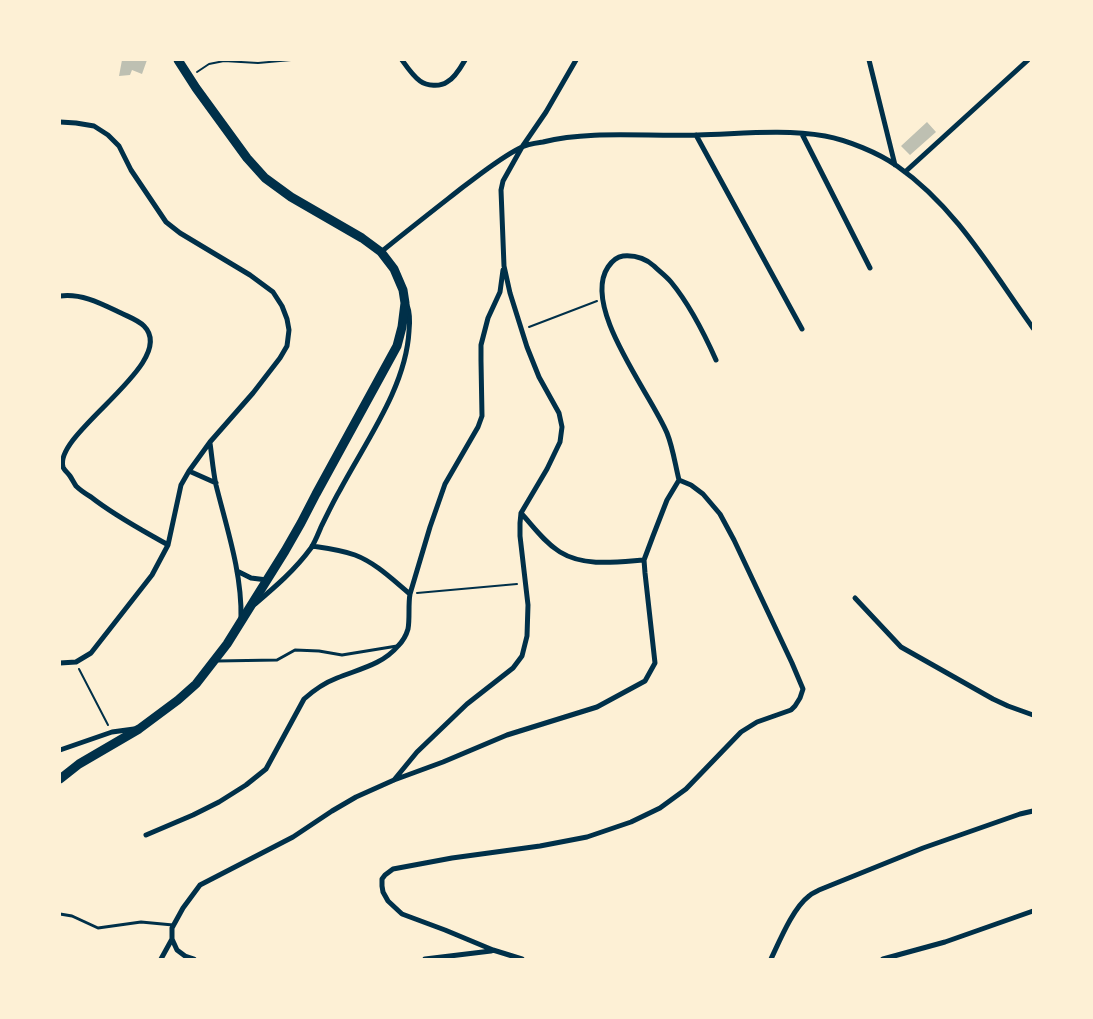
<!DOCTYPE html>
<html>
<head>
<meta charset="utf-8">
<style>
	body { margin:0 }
	#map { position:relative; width:1093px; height:1019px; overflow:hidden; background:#fdf0d5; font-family:"Varela Round",sans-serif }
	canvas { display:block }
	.frame { position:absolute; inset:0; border:61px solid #fdf0d5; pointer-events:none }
</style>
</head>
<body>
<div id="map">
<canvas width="1093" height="1019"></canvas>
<div class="frame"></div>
</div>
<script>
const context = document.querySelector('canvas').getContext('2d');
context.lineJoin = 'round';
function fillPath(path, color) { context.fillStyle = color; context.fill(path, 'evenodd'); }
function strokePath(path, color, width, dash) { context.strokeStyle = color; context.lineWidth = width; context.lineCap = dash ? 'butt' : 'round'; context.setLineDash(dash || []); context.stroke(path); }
const building = new Path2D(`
	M122,60H147L142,74L132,70L130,75L119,76Z
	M927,122L936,132L910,155L901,146Z`);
const path = new Path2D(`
	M197,72L209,64L224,61L258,63L291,60
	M529,327L597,301
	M417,593L517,584
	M79,669L108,725`);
const service = new Path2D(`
	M217,661L277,660L295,650L319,651L342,655L397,646
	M60,914L72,916L98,928L141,922L173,925`);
const minor = new Path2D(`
	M402,60C407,67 413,76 420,81C427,86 440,87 447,82C455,78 461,67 465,60
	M869,60L895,165
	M60,122L76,123L94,126L108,135L119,146L131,170L166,222L180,233L250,275L273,292L282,306L287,319L289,330L287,346L280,358L253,393L210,442L189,471L181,485L168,545L152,575L91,653L76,662L60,663
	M802,134L870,268
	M696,135L802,329
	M905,172L1028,60
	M381,252C408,230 435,209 463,187C482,173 500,158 520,148C527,144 536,143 543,142C591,130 648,137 698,135C740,134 783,129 825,136C847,140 879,153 897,166C956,207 992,271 1033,328
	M60,296C82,293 102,304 121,313C129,317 138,320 144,326C180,362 53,433 63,467C64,470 68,473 70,476C72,479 74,483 76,486C80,490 86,494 91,497C115,516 142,530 168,545
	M210,443C212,457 213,471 216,485C227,529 242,573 241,618
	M189,471L216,483
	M679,480C675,464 673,448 667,433C651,394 581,307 608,267C612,261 616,257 623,256C635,255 645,258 654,266C659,271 666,276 671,282C690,305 704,333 716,360
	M521,513C533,526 544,542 560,552C584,567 617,562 644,560
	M312,546C326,548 341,550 355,555C376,563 393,580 410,594
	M237,571L251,578L267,580
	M855,598L901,647L993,699L1008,706L1033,715
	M255,604C275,587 295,570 311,548C315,542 318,534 321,527C327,515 333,502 340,490C366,441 406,387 409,331C410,322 410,313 407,305
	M60,750L112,732L134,729
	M394,780L417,752L467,704L513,668L522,656L527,636L528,605L520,536V523L521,513L547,469L560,442L562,427L559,413L539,377L527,347L510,293L504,266L501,190L503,181L522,147L546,112L576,60
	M146,835L193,815L219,802L246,785L266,769L304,699C314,690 324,683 337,678C359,669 382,665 398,646C403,641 406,636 408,629C410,618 408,605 410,594L430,527L445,484L478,427L482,416L481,361V345L488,318L500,292L503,270
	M161,959L172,939
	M194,959L185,956L177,950L172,939V928L183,908L200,885L293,837L332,811L356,797L394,780L443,762L507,735L597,707L645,681L655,663L645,573L644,560L653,536L667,500L679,480
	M425,959L491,951
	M522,959L493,950L445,930L402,914L388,901L383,892L382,886V879L385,875L393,869L452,858L540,846L587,837L631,822L660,808L686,789L741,732L757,722L791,710L795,706L800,698L803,689L792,663L734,540L720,514L703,494L691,485L679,480
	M771,959C780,940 793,908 809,896C812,893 816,892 819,890L923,848L1020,814L1033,811
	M883,959L945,942L1033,911`);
const secondary = new Path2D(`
	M60,779L79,764L139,729L178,700L196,684L227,644L285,551L301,523L316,494L397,346L402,327L405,303L403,290L394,269L381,252L362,238L291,197L265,178L247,158L196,88L178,60`);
fillPath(building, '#bec0b2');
strokePath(path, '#003049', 2);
strokePath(service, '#003049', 3);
strokePath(minor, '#003049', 5);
strokePath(secondary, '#003049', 9);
</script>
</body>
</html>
